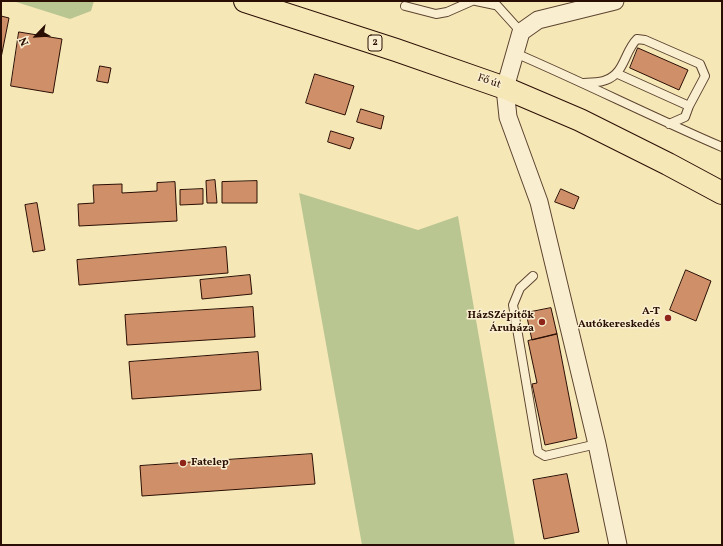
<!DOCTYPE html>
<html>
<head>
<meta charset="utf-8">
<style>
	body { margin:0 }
	#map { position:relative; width:723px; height:546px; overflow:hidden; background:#f6e7b7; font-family:Vollkorn,serif }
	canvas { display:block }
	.frame { position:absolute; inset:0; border:2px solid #2a0e03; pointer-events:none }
	.north { position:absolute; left:16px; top:16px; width:40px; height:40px; -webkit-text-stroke:3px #f9efd0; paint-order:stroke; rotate:245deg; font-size:11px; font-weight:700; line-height:16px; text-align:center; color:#2a0e03 }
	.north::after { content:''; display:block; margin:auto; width:14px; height:18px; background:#2a0e03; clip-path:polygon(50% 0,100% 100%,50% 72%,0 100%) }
</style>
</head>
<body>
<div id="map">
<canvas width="723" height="546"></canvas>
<div class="frame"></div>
<div class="north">N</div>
</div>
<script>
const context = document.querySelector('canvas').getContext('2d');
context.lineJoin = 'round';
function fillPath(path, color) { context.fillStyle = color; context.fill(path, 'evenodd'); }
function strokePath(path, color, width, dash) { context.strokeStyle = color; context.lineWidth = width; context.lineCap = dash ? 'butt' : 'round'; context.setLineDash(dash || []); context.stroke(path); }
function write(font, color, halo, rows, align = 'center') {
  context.font = font + ' Vollkorn,serif'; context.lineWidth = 3; context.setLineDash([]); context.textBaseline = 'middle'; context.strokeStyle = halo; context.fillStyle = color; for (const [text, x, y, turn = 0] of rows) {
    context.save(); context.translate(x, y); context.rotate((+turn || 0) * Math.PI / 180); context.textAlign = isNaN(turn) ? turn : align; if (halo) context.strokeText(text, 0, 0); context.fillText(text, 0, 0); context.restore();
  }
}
const green = new Path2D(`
	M13,1H94L91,11L70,19Z
	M299,193L418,230L458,216L515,545H362Z`);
const building = new Path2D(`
	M1,16L9,18L1,58Z
	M19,32L62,39L53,93L11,86Z
	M638,48L688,70L679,90L630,68Z
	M100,66L111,68L108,83L97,81Z
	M315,74L354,86L345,115L306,103Z
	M361,109L384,116L381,129L357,122Z
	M331,131L354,138L350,149L328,142Z
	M215,180L217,203H207L206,181Z
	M257,181V203H222V182Z
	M175,182L177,221L79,226L78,204L94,203L93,185L122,184V193L157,191V183Z
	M203,189V204L180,205V190Z
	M561,189L579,197L574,209L555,202Z
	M37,203L45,250L33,252L25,205Z
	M226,247L228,273L79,285L77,260Z
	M686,270L711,281L696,321L670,310Z
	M250,275L252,294L202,299L200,280Z
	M253,307L255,337L127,345L125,315Z
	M551,308L557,334L532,340L526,313Z
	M557,334L577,438L545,445L532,384L537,383L528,341Z
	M258,352L261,390L132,399L129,362Z
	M312,454L315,484L142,496L140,466Z
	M567,474L579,532L544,539L533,480Z`);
const lane = new Path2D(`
	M476,1L495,5
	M493,1L521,32
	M405,6L436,14L447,12L472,1
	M515,53C585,83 652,117 722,147
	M618,74L689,106
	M584,83C591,82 600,83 606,80C625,73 624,52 637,39L645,40L700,64L705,76L689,106L685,117L669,124
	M533,276L520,288L513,305L538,452L545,456L597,444`);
const street = new Path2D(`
	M615,1L538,20L521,32L505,88L508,117L539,202L597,444L618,545`);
const primary = new Path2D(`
	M245,1L396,50L505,88L580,120L668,164L722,193`);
const markers = [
	[668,318,4,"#8f2418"],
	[542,322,4,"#8f2418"],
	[183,463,4,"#8f2418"]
];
const shields = [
	[375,43,14]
];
const shieldNames = [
	["2",375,43]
];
const streetNames = [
	["Fő út",489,82,19]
];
const poiNames = [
	["A-T",660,312],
	["Autókereskedés",660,325],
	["HázSZépítők",534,316],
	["Áruháza",534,329],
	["Fatelep",191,463,"left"]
];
fillPath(green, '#b9c691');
fillPath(building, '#cf9069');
strokePath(building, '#2a0e03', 1);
strokePath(lane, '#5d4430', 10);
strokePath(street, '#5d4430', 19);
strokePath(primary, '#2a0e03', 24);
strokePath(lane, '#f9efd0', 8);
strokePath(street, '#f9efd0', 17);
strokePath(primary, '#f6e7b7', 22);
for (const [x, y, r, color] of markers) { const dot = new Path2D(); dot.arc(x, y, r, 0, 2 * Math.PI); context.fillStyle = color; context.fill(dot); strokePath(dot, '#f9efd0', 1.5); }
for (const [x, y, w] of shields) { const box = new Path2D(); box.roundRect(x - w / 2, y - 8, w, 16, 3); context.fillStyle = '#f9efd0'; context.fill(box); strokePath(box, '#2a0e03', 1); }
write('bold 10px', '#2a0e03', null, shieldNames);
write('11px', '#2a0e03', '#f9efd0', streetNames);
write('bold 11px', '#2a0e03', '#f9efd0', poiNames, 'right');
</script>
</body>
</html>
